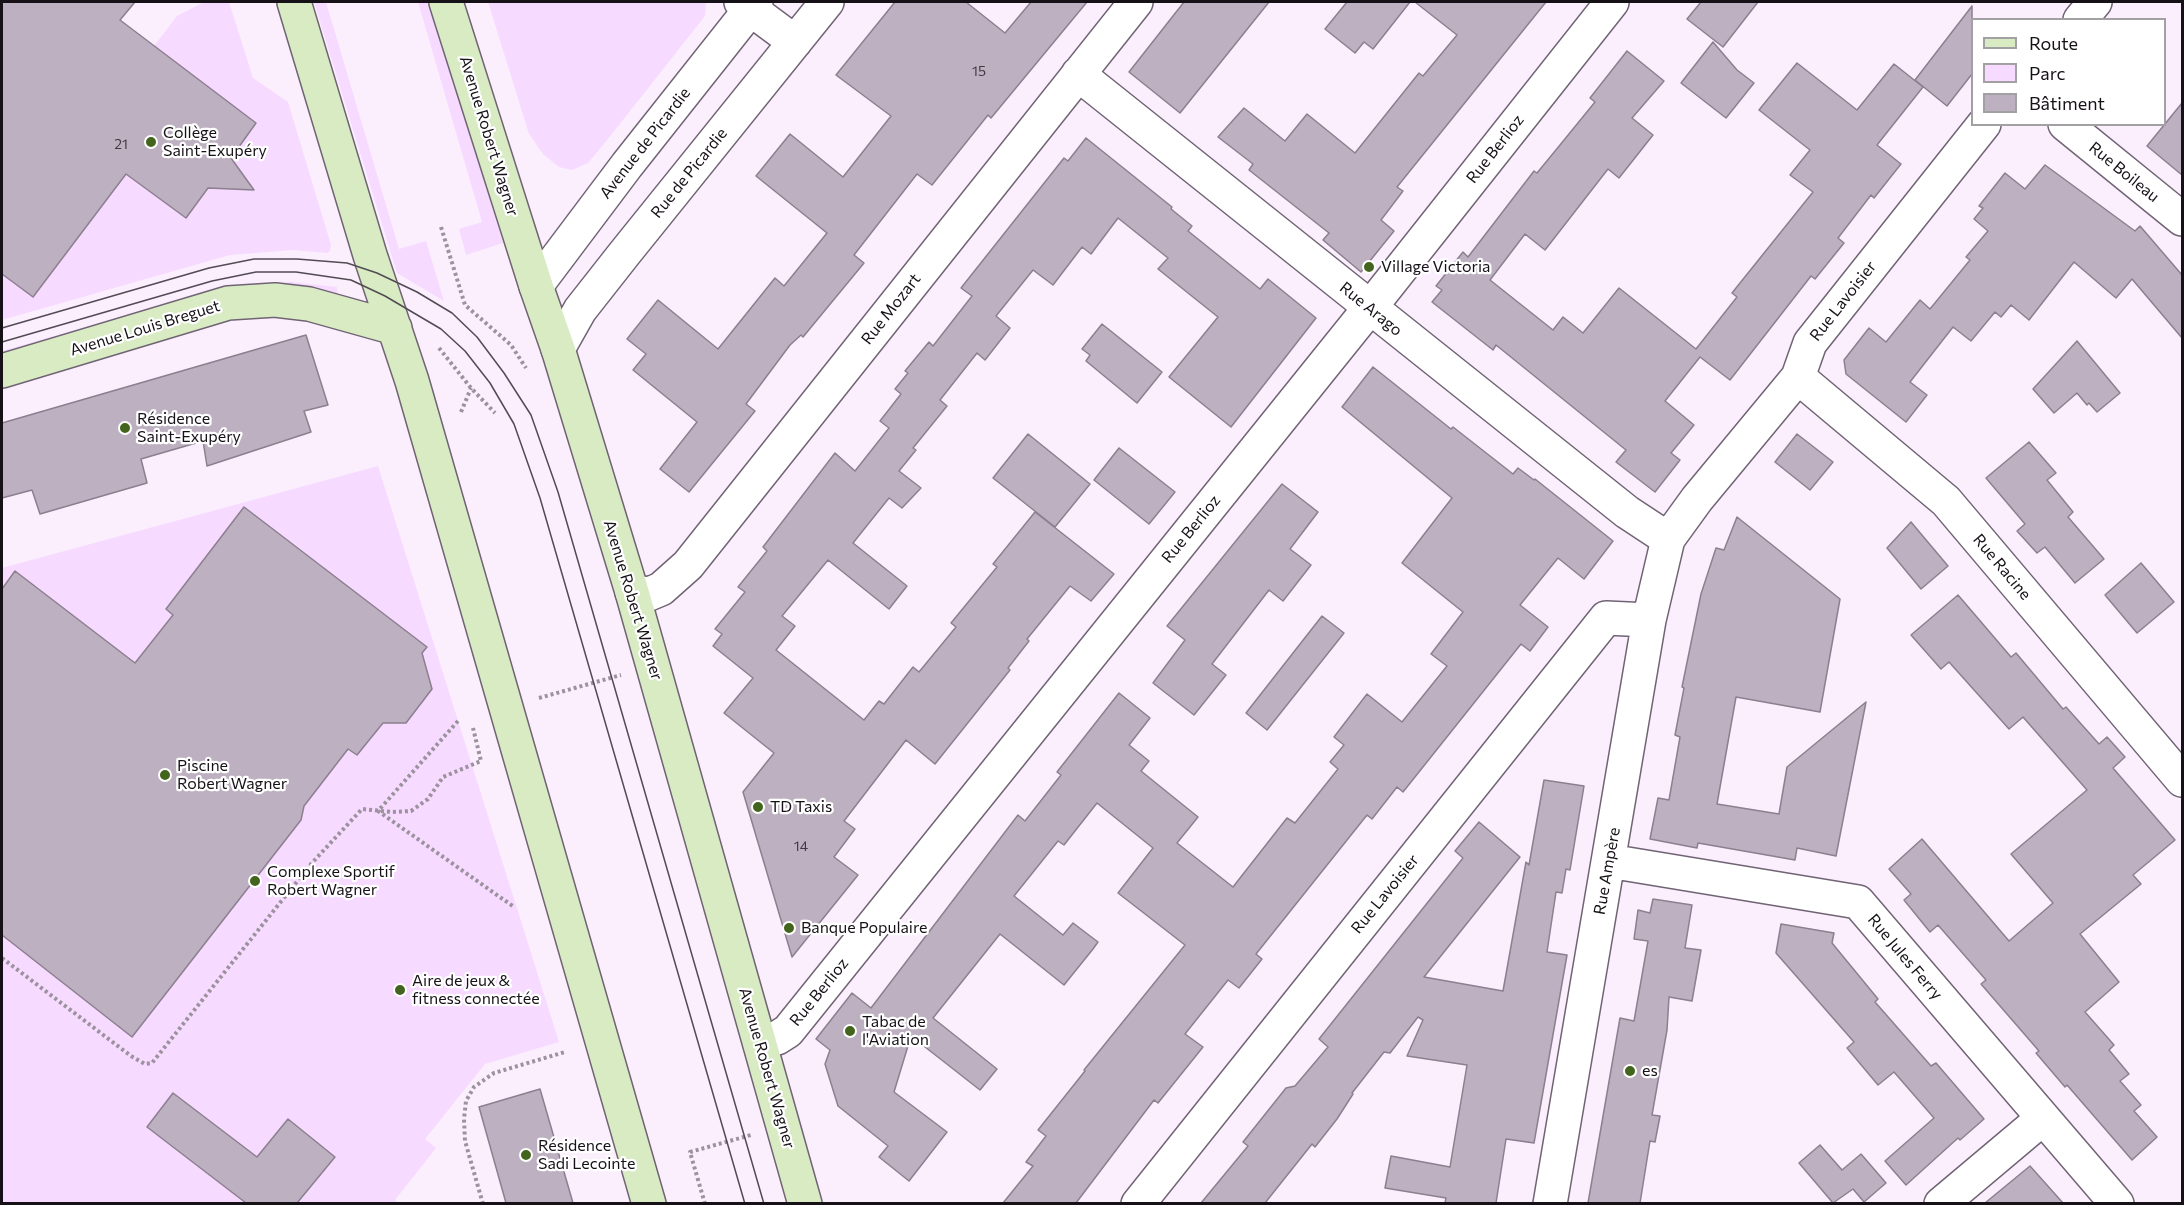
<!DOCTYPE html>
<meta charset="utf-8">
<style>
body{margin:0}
#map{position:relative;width:2184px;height:1205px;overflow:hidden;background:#fbeffe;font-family:Commissioner,sans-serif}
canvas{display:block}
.frame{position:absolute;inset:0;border:3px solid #161117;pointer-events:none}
.legend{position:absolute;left:1971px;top:18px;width:195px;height:108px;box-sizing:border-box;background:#fff;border:2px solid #a2a0a2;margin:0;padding:8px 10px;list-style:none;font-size:18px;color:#161117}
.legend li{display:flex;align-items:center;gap:12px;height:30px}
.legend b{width:30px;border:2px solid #a2a0a2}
</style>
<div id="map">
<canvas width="2184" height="1205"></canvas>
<div class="frame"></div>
<ul class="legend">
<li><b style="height:8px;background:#d8ebc3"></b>Route</li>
<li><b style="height:16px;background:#f7daff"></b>Parc</li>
<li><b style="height:16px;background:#bdb0c1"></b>Bâtiment</li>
</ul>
</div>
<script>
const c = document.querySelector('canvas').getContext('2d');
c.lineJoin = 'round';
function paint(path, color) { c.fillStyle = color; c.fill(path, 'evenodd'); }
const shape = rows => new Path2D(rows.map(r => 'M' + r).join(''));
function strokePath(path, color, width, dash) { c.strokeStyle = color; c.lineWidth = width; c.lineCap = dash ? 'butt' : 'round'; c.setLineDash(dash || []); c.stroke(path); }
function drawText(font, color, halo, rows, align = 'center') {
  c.font = font + ' Commissioner,sans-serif'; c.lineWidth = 4.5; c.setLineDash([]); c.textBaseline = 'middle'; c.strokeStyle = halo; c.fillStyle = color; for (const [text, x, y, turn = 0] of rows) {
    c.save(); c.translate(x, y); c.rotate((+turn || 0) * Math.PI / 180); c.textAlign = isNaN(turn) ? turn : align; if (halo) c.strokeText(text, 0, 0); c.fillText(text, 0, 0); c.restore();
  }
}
const green = shape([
 [204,2,229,2,253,78,288,102,331,245,330,251,327,253,293,250,230,255,2,320,2,274,33,297,94,150,186,218,211,185,210,175,228,189,235,189,240,186,224,157,234,154,256,123,154,46,177,16],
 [314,2,326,2,399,249,426,241,444,301,397,273],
 [418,2,430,2,503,243,466,255,459,229,482,222],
 [488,2,706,2,705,16,604,144,588,163,572,170,559,167,543,154,529,134],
 [292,282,337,287,338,299,2,359,2,351,197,295,245,285],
 [378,466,559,1042,485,1064,425,1139,436,1148,395,1200,398,1203,2,1204,2,568]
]);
const building = shape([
 [2,2,135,2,120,20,256,123,231,158,254,190,208,188,186,218,126,174,33,297,2,274,2,2],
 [895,2,966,2,1005,33,1031,2,1087,2,991,118,988,115,932,185,917,174,854,255,864,263,803,337,801,335,790,345,746,404,755,411,689,492,660,469,697,422,633,370,646,354,627,339,658,300,718,349,775,278,784,286,827,233,756,176,790,134,843,177,891,116,836,75,895,2],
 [1184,2,1269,2,1180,113,1129,72,1184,2],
 [1347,2,1410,2,1373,49,1364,42,1355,53,1325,29,1347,2],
 [1415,2,1546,2,1397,187,1403,191,1381,220,1394,231,1361,272,1323,240,1329,233,1249,170,1253,164,1218,137,1244,108,1285,141,1307,114,1355,153,1419,73,1423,76,1457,35,1415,2],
 [1701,2,1758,2,1723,47,1687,19,1701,2],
 [1972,6,1972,74,1947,106,1915,80,1972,6],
 [1713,42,1737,70,1754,83,1726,118,1681,83,1713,42],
 [1627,51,1664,81,1632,118,1653,135,1619,178,1608,169,1545,250,1525,234,1490,280,1553,330,1563,317,1583,333,1619,288,1696,349,1737,297,1732,293,1813,192,1790,175,1810,150,1759,110,1797,63,1857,110,1894,64,1923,87,1877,145,1901,164,1874,198,1871,195,1838,238,1844,243,1815,279,1811,276,1730,380,1700,357,1665,401,1694,425,1671,453,1680,460,1655,492,1616,462,1626,450,1496,345,1493,350,1432,302,1442,290,1436,286,1463,252,1468,257,1534,171,1537,173,1560,145,1595,102,1590,98,1627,51],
 [2182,103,2182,175,2147,146,2182,103],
 [1086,138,1172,207,1171,209,1192,226,1188,231,1260,289,1268,279,1316,318,1231,427,1169,377,1218,317,1158,269,1168,258,1118,218,1091,254,1082,247,1053,285,1033,270,996,316,1010,328,985,360,977,353,940,400,947,406,913,448,916,450,899,471,921,488,902,508,889,498,853,543,907,586,889,609,828,560,782,616,795,626,776,650,864,720,879,701,884,704,913,667,919,672,956,627,951,623,997,567,993,564,1035,512,1114,574,1091,601,1070,586,1027,639,1029,641,1008,668,1010,670,935,764,906,740,844,821,855,829,834,857,858,875,792,957,743,792,774,753,724,713,753,678,713,646,722,634,715,629,745,592,738,587,767,551,763,547,835,453,855,471,889,428,880,421,901,394,895,389,908,373,905,371,929,342,933,346,972,296,961,288,1064,158,1068,161,1086,138],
 [2045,165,2135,231,2140,226,2182,275,2182,338,2132,279,2116,298,2074,262,2029,320,2011,305,2001,317,1995,312,1971,341,1953,327,1910,382,1927,395,1906,422,1846,374,1844,360,1869,328,1886,342,1920,300,1930,309,1970,260,1966,257,1988,231,1974,219,1983,208,1979,206,2005,173,2025,189,2045,165],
 [1102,324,1162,372,1137,403,1086,361,1090,355,1082,349,1102,324],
 [306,335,328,405,304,411,311,432,207,466,203,441,141,459,147,483,40,514,32,490,2,498,2,423,306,335],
 [2077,341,2120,393,2097,412,2089,403,2087,405,2077,393,2054,413,2033,389,2077,341],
 [1373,367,1451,429,1453,427,1513,474,1518,468,1534,480,1535,479,1613,541,1584,579,1558,558,1520,605,1548,627,1530,651,1521,644,1403,792,1397,787,1372,819,1367,815,1256,954,1262,959,1239,988,1228,980,1185,1034,1203,1047,1158,1103,1154,1100,1076,1203,1003,1203,1033,1166,1026,1162,1046,1136,1038,1130,1085,1071,1084,1070,1185,945,1118,893,1153,848,1097,803,1064,845,1058,841,1014,896,1063,935,1073,923,1098,942,1093,949,1064,985,1000,934,933,1018,997,1069,980,1090,911,1036,894,1092,947,1132,909,1181,879,1157,888,1146,838,1106,825,1064,830,1050,816,1039,852,993,871,1008,1018,815,1025,821,1061,775,1057,772,1119,693,1150,718,1129,745,1149,761,1141,771,1198,817,1177,843,1233,887,1287,818,1295,823,1338,769,1330,762,1344,745,1334,737,1367,694,1402,722,1447,666,1431,654,1463,612,1402,563,1452,498,1342,407,1373,367],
 [1028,434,1090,484,1055,527,993,478,1028,434],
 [1797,434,1833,462,1810,490,1775,462,1797,434],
 [2029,442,2056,473,2047,480,2073,512,2068,517,2104,559,2075,583,2045,547,2037,553,2017,531,2025,524,1986,478,2029,442],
 [1119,448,1175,492,1149,524,1094,480,1119,448],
 [1282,484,1318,512,1290,549,1311,565,1283,601,1269,590,1212,664,1226,675,1194,715,1153,683,1185,640,1167,626,1282,484],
 [244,507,427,647,422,653,432,689,406,723,383,723,357,755,348,749,304,806,301,820,132,1037,2,935,2,589,15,571,135,663,173,615,166,609,244,507],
 [1737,517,1840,599,1820,712,1736,697,1717,804,1779,814,1787,767,1866,702,1836,856,1797,848,1795,860,1698,843,1697,848,1650,839,1658,798,1669,800,1680,737,1675,735,1684,688,1682,687,1701,594,1716,548,1724,550,1737,517],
 [1911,522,1948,566,1921,589,1887,548,1911,522],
 [2141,563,2174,602,2137,633,2105,595,2141,563],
 [1958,595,2011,657,2016,653,2063,709,2066,707,2099,744,2107,737,2125,757,2113,768,2175,840,2133,875,2141,884,2080,934,2119,982,2085,1012,2114,1045,2109,1050,2129,1074,2120,1081,2141,1105,2134,1111,2157,1137,2132,1160,2067,1085,2065,1087,2036,1053,2039,1051,1981,984,1986,980,1938,925,1930,932,1904,900,1911,894,1889,869,1922,839,2009,941,2053,903,2011,854,2087,790,2023,717,2009,729,1949,662,1941,669,1911,635,1958,595],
 [1322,616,1344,633,1267,730,1246,713,1322,616],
 [1544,780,1584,786,1570,870,1566,869,1562,893,1556,892,1547,952,1567,955,1534,1143,1506,1139,1496,1203,1445,1203,1446,1198,1385,1188,1391,1156,1450,1167,1467,1065,1407,1056,1423,1020,1418,1017,1390,1053,1384,1052,1352,1093,1353,1094,1337,1119,1315,1147,1312,1144,1265,1203,1201,1203,1248,1146,1243,1142,1286,1088,1295,1086,1328,1047,1319,1039,1463,858,1455,851,1479,822,1520,857,1424,977,1503,991,1526,862,1529,865,1544,780],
 [1653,899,1692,905,1685,948,1701,950,1692,1001,1669,997,1667,1030,1652,1115,1660,1116,1655,1142,1650,1141,1640,1203,1588,1203,1620,1018,1634,1021,1648,941,1634,939,1638,910,1650,913,1653,899],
 [1781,924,1834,933,1832,943,1878,999,1875,1002,1931,1066,1936,1063,1984,1119,1960,1140,1958,1138,1906,1185,1885,1161,1934,1118,1894,1072,1878,1085,1847,1048,1854,1042,1776,953,1781,924],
 [540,1089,573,1203,506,1203,479,1107,540,1089],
 [173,1093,257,1157,288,1119,335,1157,297,1203,246,1203,147,1127,173,1093],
 [1820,1145,1842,1170,1861,1154,1886,1183,1864,1202,1853,1189,1833,1203,1799,1163,1820,1145],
 [2030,1166,2063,1203,1985,1203,2030,1166]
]);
const path = shape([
 [441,227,465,305,511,345,526,368],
 [439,348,471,388,495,413],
 [461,412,471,388],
 [539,698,621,675],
 [458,721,378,811,514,907],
 [2,958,131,1056,145,1064,152,1063,311,864,362,809,392,812,411,811,428,799,443,777,481,761,473,728],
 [483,1204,465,1141,464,1119,466,1101,474,1087,494,1073,565,1052],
 [705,1204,690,1152,751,1135]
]);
const minor = shape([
 [741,2,795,42],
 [2080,20,2095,2],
 [1078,74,1627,512,1668,539],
 [2065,124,2182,219],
 [536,286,627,165,756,2],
 [558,349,580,310,624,254,827,2],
 [1798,377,1946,501,2182,780],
 [632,592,649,594,661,589,688,565,1136,2],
 [1609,861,1858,902,2117,1204],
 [760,1043,777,1038,788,1031,1380,295,1612,2],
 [1138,1204,1606,618,1649,620],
 [1550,1204,1649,620,1668,539,1697,499,1798,377,1810,343,1984,124],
 [1941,1204,2042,1119]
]);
const secondary = shape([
 [294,2,370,255,412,381,649,1204],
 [446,2,536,286,558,349,632,592,805,1204],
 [2,371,228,303,275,300,309,304,395,328]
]);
const tram = shape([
 [2,328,209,268,254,259,297,259,347,263,377,273,417,292,452,313,477,337,504,373,531,415,558,492,764,1204],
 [2,342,212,281,256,272,296,272,351,280,385,296,441,329,465,351,490,383,514,424,540,498,745,1204]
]);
const markers = [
 [151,142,6,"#42641c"],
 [1369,267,6,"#42641c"],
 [125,428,6,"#42641c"],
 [165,775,6,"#42641c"],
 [758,807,6,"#42641c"],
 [255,881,6,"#42641c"],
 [789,928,6,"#42641c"],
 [400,990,6,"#42641c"],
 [850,1031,6,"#42641c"],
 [1630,1071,6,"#42641c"],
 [526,1155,6,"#42641c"]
];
const numberNames = [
 ["15",979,71],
 ["21",121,144],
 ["14",801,846]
];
const poiNames = [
 ["Collège",163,133],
 ["Saint-Exupéry",163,151],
 ["Village Victoria",1381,267],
 ["Résidence",137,419],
 ["Saint-Exupéry",137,437],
 ["Piscine",177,766],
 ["Robert Wagner",177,784],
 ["TD Taxis",770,807],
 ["Complexe Sportif",267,872],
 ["Robert Wagner",267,890],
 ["Banque Populaire",801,928],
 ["Aire de jeux &",412,981],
 ["fitness connectée",412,999],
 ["Tabac de",862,1022],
 ["l'Aviation",862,1040],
 ["es",1642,1071],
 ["Résidence",538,1146],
 ["Sadi Lecointe",538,1164]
];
const streetNames = [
 ["Avenue Robert Wagner",489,136,73],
 ["Avenue de Picardie",645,143,-52],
 ["Rue Berlioz",1495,149,-52],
 ["Rue Boileau",2124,172,39],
 ["Rue de Picardie",689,173,-51],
 ["Rue Lavoisier",1843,301,-52],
 ["Rue Mozart",891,309,-52],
 ["Rue Arago",1371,309,39],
 ["Avenue Louis Breguet",145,328,-17],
 ["Rue Berlioz",1191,529,-51],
 ["Rue Racine",2002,567,50],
 ["Avenue Robert Wagner",633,600,73],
 ["Rue Ampère",1607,871,-80],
 ["Rue Lavoisier",1385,894,-51],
 ["Rue Jules Ferry",1905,957,50],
 ["Rue Berlioz",819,992,-51],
 ["Avenue Robert Wagner",767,1068,74]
];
paint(green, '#f7daff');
paint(building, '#bdb0c1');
strokePath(building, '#8c7f8f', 1.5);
strokePath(minor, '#706474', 36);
strokePath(secondary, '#706474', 36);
strokePath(path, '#9b929d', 4, [3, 3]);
strokePath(minor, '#fff', 33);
strokePath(secondary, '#d8ebc3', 33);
strokePath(tram, '#524b53', 1.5);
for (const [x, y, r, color] of markers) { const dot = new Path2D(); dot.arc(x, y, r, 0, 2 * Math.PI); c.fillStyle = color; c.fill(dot); strokePath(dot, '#fff', 2); }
drawText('14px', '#403942', null, numberNames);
drawText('16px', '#161117', '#fff', poiNames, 'left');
drawText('16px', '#161117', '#fff', streetNames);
</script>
